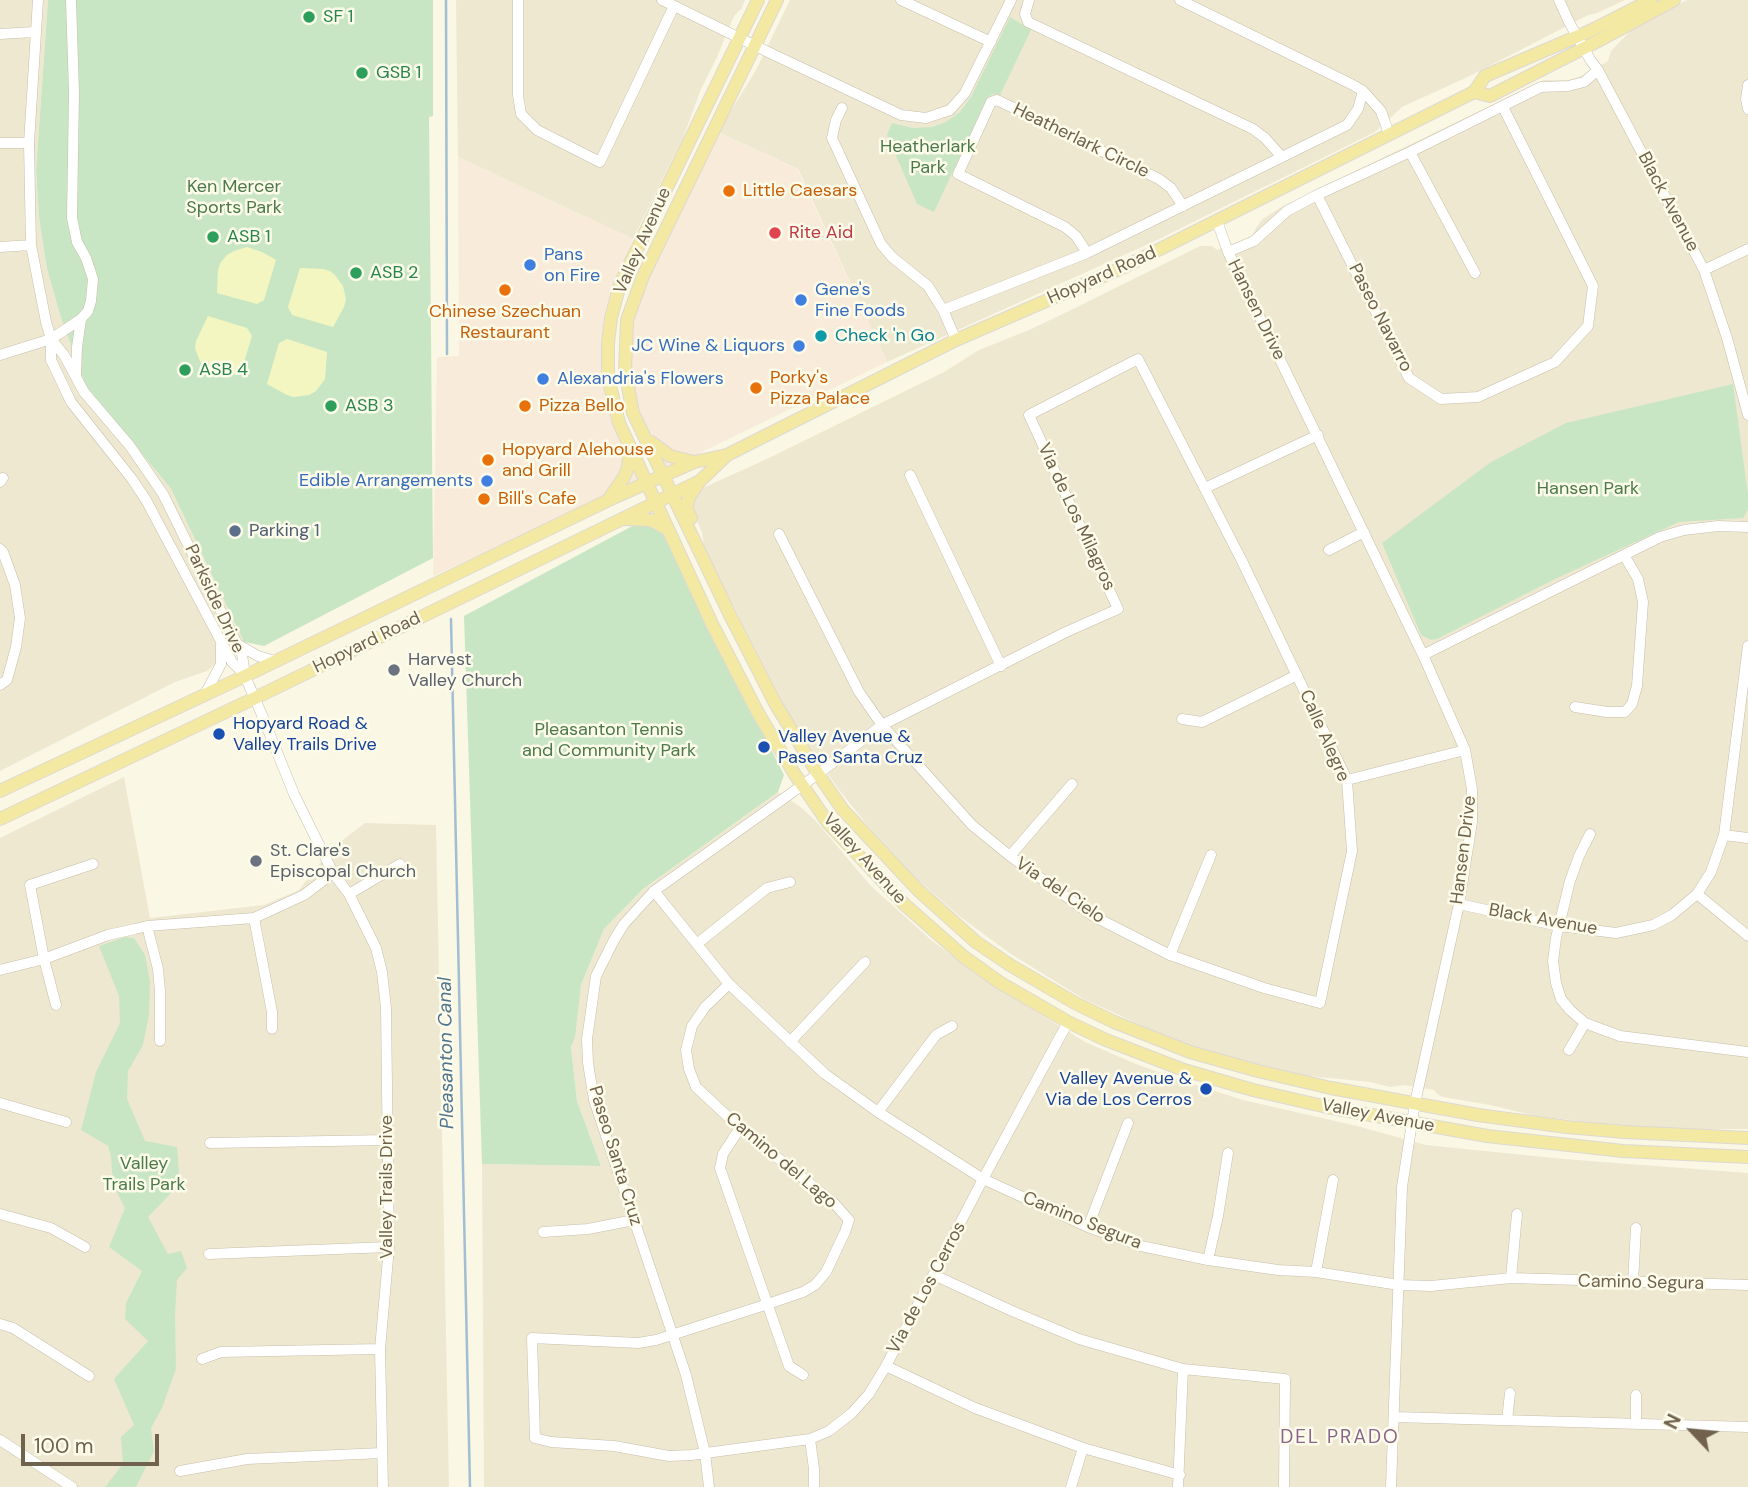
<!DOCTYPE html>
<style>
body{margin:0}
#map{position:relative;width:1748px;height:1487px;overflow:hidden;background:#faf7e4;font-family:"DM Sans",sans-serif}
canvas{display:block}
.north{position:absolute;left:1657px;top:1396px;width:70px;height:70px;-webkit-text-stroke:5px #fdfbea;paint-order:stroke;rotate:296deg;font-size:19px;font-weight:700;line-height:28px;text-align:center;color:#70624c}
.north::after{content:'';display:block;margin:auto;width:24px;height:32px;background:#70624c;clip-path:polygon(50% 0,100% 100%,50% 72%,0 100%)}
.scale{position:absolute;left:21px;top:1434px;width:138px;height:32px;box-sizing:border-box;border:4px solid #70624c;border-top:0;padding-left:9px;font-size:21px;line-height:24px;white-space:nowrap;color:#70624c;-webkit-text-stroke:5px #fdfbea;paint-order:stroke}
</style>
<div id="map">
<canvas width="1748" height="1487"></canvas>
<div class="north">N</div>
<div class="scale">100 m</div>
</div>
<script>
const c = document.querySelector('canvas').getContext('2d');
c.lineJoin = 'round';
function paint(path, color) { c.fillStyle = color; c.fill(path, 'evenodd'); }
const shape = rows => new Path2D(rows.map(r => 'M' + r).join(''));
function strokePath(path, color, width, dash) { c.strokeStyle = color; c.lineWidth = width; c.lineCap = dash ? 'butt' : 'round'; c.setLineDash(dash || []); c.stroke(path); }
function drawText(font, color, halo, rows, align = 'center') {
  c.font = font + ' "DM Sans",sans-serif'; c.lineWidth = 5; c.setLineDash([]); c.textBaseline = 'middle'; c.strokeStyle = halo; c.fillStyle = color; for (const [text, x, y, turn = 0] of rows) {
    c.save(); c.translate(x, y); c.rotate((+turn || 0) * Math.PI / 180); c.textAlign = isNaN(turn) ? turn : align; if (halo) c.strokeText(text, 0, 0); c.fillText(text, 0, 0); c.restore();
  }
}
const residential = shape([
 [0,0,48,0,36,170,39,218,47,269,61,318,86,386,171,489,244,642,207,671,175,682,0,771],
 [456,0,745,0,741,9,734,16,717,57,701,89,683,138,633,239,458,157],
 [790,0,1625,0,1597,13,1588,15,1474,74,1402,107,1375,132,1155,241,887,362,798,169,718,132,756,70],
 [1687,0,1748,0,1748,1129,1684,1129,1635,1127,1535,1116,1490,1105,1443,1097,1437,1094,1434,1090,1404,1085,1390,1087,1370,1082,1308,1076,1256,1064,1192,1046,1160,1034,1084,999,1011,954,959,916,916,878,868,826,840,791,804,741,791,719,730,599,705,554,702,532,695,517,692,508,694,496,705,487,771,457,944,372,979,350,1029,330,1069,311,1200,246,1212,246,1217,250,1246,239,1252,235,1260,222,1264,218,1283,206,1529,87,1544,80,1569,80,1584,75,1608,61,1611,51,1636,25],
 [124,777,150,918,264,905,299,890,331,849,365,823,436,825,449,1487,0,1487,0,838],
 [778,792,798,805,816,821,870,885,931,940,976,974,1085,1042,1136,1064,1183,1081,1243,1100,1357,1126,1426,1145,1564,1159,1748,1173,1748,1487,484,1487,482,1164,601,1166,577,1101,571,1047,581,985,604,929,643,889]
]);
const commercial = shape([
 [718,132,797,169,887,362,665,470,639,412,630,362,633,317,650,267],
 [458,157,633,239,605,310,601,344,602,379,615,430,642,482,433,576,437,357,459,356]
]);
const green = shape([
 [48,0,433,0,433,116,429,117,433,558,264,646,244,642,171,489,86,386,61,318,47,269,39,218,36,170],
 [1010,17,1031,30,1000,95,993,94,987,98,934,212,917,204,887,135,892,123,913,128,932,127,946,122,960,112,971,97],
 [1733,384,1748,495,1748,510,1743,518,1679,522,1555,579,1437,639,1431,640,1421,635,1382,543,1491,462,1566,423],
 [653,515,784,775,778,792,643,889,604,929,581,985,575,1037,571,1047,577,1101,601,1166,482,1164,464,616],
 [125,937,134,938,145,955,150,981,149,1015,143,1045,128,1071,127,1099,145,1141,177,1147,179,1172,172,1192,148,1217,168,1254,181,1251,187,1268,177,1280,175,1316,176,1369,162,1408,151,1428,154,1451,136,1487,105,1487,123,1464,121,1437,134,1425,114,1379,148,1341,125,1319,126,1303,142,1271,109,1247,125,1208,113,1185,111,1156,108,1146,81,1130,96,1072,120,1023,119,996,99,946]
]);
const sand = shape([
 [247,247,262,252,276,260,264,300,257,304,217,293,218,270,221,262,227,255,234,251],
 [300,268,323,269,330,271,335,275,343,286,346,299,344,307,333,327,292,315,288,307],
 [208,316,247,328,252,336,240,375,215,373,204,366,200,361,195,348,196,341],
 [287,339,327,352,325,379,316,391,309,395,294,397,287,395,267,384,279,343]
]);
const stream = shape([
 [446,0,447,354],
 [451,619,470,1487]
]);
const minor = shape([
 [38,0,29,143,31,245,46,322,51,339,51,360,71,402,132,479,146,500,232,662,245,675],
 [518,0,518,95,521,114,537,130,600,162,674,6],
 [662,0,766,51,901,115,926,118,950,110,965,93,1011,0],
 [901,0,991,42],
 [1029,0,1025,14,1028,22,1253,129,1265,138,1281,156],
 [1180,0,1353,85,1363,91,1381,111,1389,134],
 [1559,0,1569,22,1591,61,1598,70,1704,270,1727,338,1748,415],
 [0,34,35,32],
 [1748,85,1746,99,1748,109],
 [842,108,836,120,832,138,881,244,892,257,928,286,943,310,956,340],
 [0,143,29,143],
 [1410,152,1475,273],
 [1317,195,1409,378,1441,399,1478,397,1555,362,1588,326,1593,286,1503,107],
 [1217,221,1228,252,1423,655,1465,750,1472,789,1472,822,1459,904,1415,1103,1402,1187,1391,1487],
 [0,247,31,245],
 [1228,252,1254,241,1287,211,1317,195,1410,152,1541,87,1568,86,1584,82,1598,70],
 [1087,253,1076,236,1065,227,958,174,991,102,997,100,1159,179,1171,188,1183,206],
 [1704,270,1748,249],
 [943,310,1087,253,1347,125,1358,109,1363,91],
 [51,339,64,355,84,392,130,446,163,494,242,654,245,676,262,715,294,794,333,873,349,894,376,948,382,972,386,1008,389,1247,380,1349,383,1487],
 [0,355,51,339,81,319,88,311,91,301,93,279,86,258,77,242,72,218,74,92,71,0],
 [76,375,77,347,81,319],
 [910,475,1001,666],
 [0,482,3,478],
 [1205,488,1318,435],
 [0,549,3,552,15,585,20,618,16,647,7,680,0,685],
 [1329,550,1364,532],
 [237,644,258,656,275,661],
 [1423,655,1660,537,1684,530,1718,526,1748,527],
 [205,694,221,664,221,645],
 [1575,707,1607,712,1625,712,1632,704,1637,686,1643,602,1638,579,1624,555],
 [1182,719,1202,722,1297,675],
 [1347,780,1465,750],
 [1590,834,1579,856,1570,881,1556,938,1553,961,1556,983,1561,999,1570,1010,1585,1023,1620,1036,1748,1052],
 [1724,835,1748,838],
 [1010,856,1072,784],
 [654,891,729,984,825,1074,878,1112,983,1179,1088,1227,1141,1246,1208,1260,1278,1270,1316,1272,1399,1285,1431,1286,1511,1278,1748,1285],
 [349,894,400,864],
 [1697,894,1748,936],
 [1459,904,1559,926,1616,933,1653,925,1672,915,1697,894,1711,872,1724,835,1748,646],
 [254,918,272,1012,272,1029],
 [147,926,158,969,160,991,160,1041],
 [698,943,767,888,790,882],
 [1170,955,1211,855],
 [0,970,44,959,108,935,135,929,147,926,254,918,304,895,333,873],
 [729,984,705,1007,692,1026,686,1050,689,1069,696,1087,740,1128,833,1202,849,1220,845,1232,826,1272,815,1285,803,1292,768,1304,656,1340,638,1343,532,1338,535,1438,551,1442,614,1446,669,1456,691,1455,810,1439,829,1431,852,1413,869,1394,886,1366,983,1179,1068,1022],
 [56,1005,44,959,30,885,93,864],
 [790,1042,865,962],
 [1569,1050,1585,1023],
 [0,1103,66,1122],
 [878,1112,936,1035,952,1026],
 [740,1128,723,1154,720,1168,789,1366,803,1375],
 [210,1143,388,1140],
 [0,1214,51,1228,85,1247],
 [1088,1227,1128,1123],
 [543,1232,588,1229,634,1220],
 [209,1254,389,1247],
 [1208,1260,1218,1216,1228,1153],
 [1316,1272,1333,1180],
 [934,1275,1012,1311,1079,1339,1183,1369,1285,1379,1284,1487],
 [1511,1278,1517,1214],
 [1633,1282,1636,1228],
 [0,1324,13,1328,89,1376],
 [202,1359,221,1352,380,1349],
 [886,1366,975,1408,1083,1448,1180,1475],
 [1394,1417,1748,1427],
 [1507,1420,1510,1393],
 [1636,1423,1636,1395],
 [810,1439,814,1469,814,1487],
 [0,1440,72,1487],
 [180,1471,247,1459,382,1453],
 [709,1487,705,1453,686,1375,594,1100,588,1063,587,1039,596,976,614,940,624,924,654,891,818,774,882,725,1066,632,1118,609,1029,415,1138,359,1242,561,1347,780,1352,851,1320,1003,1264,988,1170,955,1093,916,1010,856,972,825,882,725,859,692,779,534],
 [1071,1487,1083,1448],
 [1178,1487,1183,1369]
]);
const major = shape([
 [758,0,620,284,611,318,608,343,608,377,619,423,712,624,758,713,794,773,828,823,904,904,964,957,999,982,1068,1022,1106,1040,1184,1070,1253,1090,1327,1107,1487,1136,1623,1151,1748,1157],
 [777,0,643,276,627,320,625,371,633,413,730,615,775,703,818,774,843,810,918,890,976,942,1010,965,1075,1003,1114,1022,1190,1052,1258,1071,1331,1088,1478,1115,1567,1127,1625,1132,1748,1138],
 [1474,92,1490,96,1596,42,1674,0],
 [651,442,670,456,694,462],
 [609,499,624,477,628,468,630,446],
 [691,518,687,510,687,504,689,497,700,481],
 [624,519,651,520,667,529],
 [0,791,245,676,615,497,694,462,727,455,956,340,1126,266,1474,92,1485,76,1590,31,1651,0],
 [0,819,255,698,700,481,727,455]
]);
const markers = [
 [309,17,7,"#2e9e5b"],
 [362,73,7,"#2e9e5b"],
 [729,191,7,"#e8710a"],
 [775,233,7,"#e0444e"],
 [213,237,7,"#2e9e5b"],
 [530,265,7,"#3f7fe0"],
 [356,273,7,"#2e9e5b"],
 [505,290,7,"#e8710a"],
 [801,300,7,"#3f7fe0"],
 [821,336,7,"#0f9aa8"],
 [799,346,7,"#3f7fe0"],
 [185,370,7,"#2e9e5b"],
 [543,379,7,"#3f7fe0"],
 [756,388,7,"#e8710a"],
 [331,406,7,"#2e9e5b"],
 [525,406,7,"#e8710a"],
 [488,460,7,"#e8710a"],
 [487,481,7,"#3f7fe0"],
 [484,499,7,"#e8710a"],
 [235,531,7,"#5c6f8a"],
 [394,670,7,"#6b7280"],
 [219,734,7,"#1a4fb4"],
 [764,747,7,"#1a4fb4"],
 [256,861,7,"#6b7280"],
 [1206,1089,7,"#1a4fb4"]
];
const leisureNames = [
 ["SF 1",323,17],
 ["GSB 1",376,73],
 ["ASB 1",227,237],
 ["ASB 2",370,273],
 ["ASB 4",199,370],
 ["ASB 3",345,406]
];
const streetNames = [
 ["Heatherlark Circle",1081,141,26],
 ["Black Avenue",1668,202,62],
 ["Valley Avenue",643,241,-66],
 ["Hopyard Road",1102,276,-24],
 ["Hansen Drive",1256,310,64],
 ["Paseo Navarro",1380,318,63],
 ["Via de Los Milagros",1076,517,65],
 ["Parkside Drive",214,599,65],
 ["Hopyard Road",367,643,-26],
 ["Calle Alegre",1324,736,66],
 ["Hansen Drive",1464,850,-83],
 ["Valley Avenue",864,859,48],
 ["Via del Cielo",1060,891,34],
 ["Black Avenue",1543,920,10],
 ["Valley Avenue",1378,1116,11],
 ["Paseo Santa Cruz",615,1156,73],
 ["Camino del Lago",781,1161,40],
 ["Valley Trails Drive",387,1187,-90],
 ["Camino Segura",1082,1221,22],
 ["Camino Segura",1641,1283,1],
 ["Via de Los Cerros",927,1288,-62]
];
const parkNames = [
 ["Heatherlark",928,147],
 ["Park",928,168],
 ["Ken Mercer",234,187],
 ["Sports Park",234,208],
 ["Hansen Park",1588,489],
 ["Pleasanton Tennis",609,730],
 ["and Community Park",609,751],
 ["Valley",144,1164],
 ["Trails Park",144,1185]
];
const foodNames = [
 ["Little Caesars",743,191],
 ["Chinese Szechuan",505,312,"center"],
 ["Restaurant",505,333,"center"],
 ["Porky's",770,378],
 ["Pizza Palace",770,399],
 ["Pizza Bello",539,406],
 ["Hopyard Alehouse",502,450],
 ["and Grill",502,471],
 ["Bill's Cafe",498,499]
];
const healthNames = [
 ["Rite Aid",789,233]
];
const shopNames = [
 ["Pans",544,255],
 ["on Fire",544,276],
 ["Gene's",815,290],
 ["Fine Foods",815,311],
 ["JC Wine & Liquors",785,346,"right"],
 ["Alexandria's Flowers",557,379],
 ["Edible Arrangements",473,481,"right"]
];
const cultureNames = [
 ["Check 'n Go",835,336]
];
const serviceNames = [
 ["Parking 1",249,531]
];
const worshipNames = [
 ["Harvest",408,660],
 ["Valley Church",408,681],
 ["St. Clare's",270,851],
 ["Episcopal Church",270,872]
];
const transitNames = [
 ["Hopyard Road &",233,724],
 ["Valley Trails Drive",233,745],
 ["Valley Avenue &",778,737],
 ["Paseo Santa Cruz",778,758],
 ["Valley Avenue &",1192,1079,"right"],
 ["Via de Los Cerros",1192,1100,"right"]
];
const waterNames = [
 ["Pleasanton Canal",447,1053,-91]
];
const neighbourhoodNames = [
 ["DEL PRADO",1340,1438]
];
paint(residential, '#eee8d1');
paint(commercial, '#f9ebd9');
paint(green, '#c9e6c4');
paint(sand, '#f4f6c2');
strokePath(stream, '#a2bed2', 2.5);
strokePath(minor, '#c7beaa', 11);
strokePath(major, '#ddd9d4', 14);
strokePath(minor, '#fff', 10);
strokePath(major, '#f3e9a3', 12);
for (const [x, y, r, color] of markers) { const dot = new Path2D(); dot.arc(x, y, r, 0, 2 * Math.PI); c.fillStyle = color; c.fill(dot); strokePath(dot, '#fdfbea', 2.5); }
drawText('18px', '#27864d', '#fdfbea', leisureNames, 'left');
drawText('18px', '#70624c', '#fdfbea', streetNames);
drawText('18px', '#4b7a49', '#fdfbea', parkNames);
drawText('18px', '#c56008', '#fdfbea', foodNames, 'left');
drawText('18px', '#be3a42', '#fdfbea', healthNames, 'left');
drawText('18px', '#366cbe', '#fdfbea', shopNames, 'left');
drawText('18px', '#0d838f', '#fdfbea', cultureNames, 'left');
drawText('18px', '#4e5e75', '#fdfbea', serviceNames, 'left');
drawText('18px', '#5b616d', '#fdfbea', worshipNames, 'left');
drawText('18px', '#164399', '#fdfbea', transitNames, 'left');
drawText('italic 19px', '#4f748e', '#fdfbea', waterNames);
c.letterSpacing = '2px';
drawText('19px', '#89658c', '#fdfbea', neighbourhoodNames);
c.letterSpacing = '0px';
</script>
